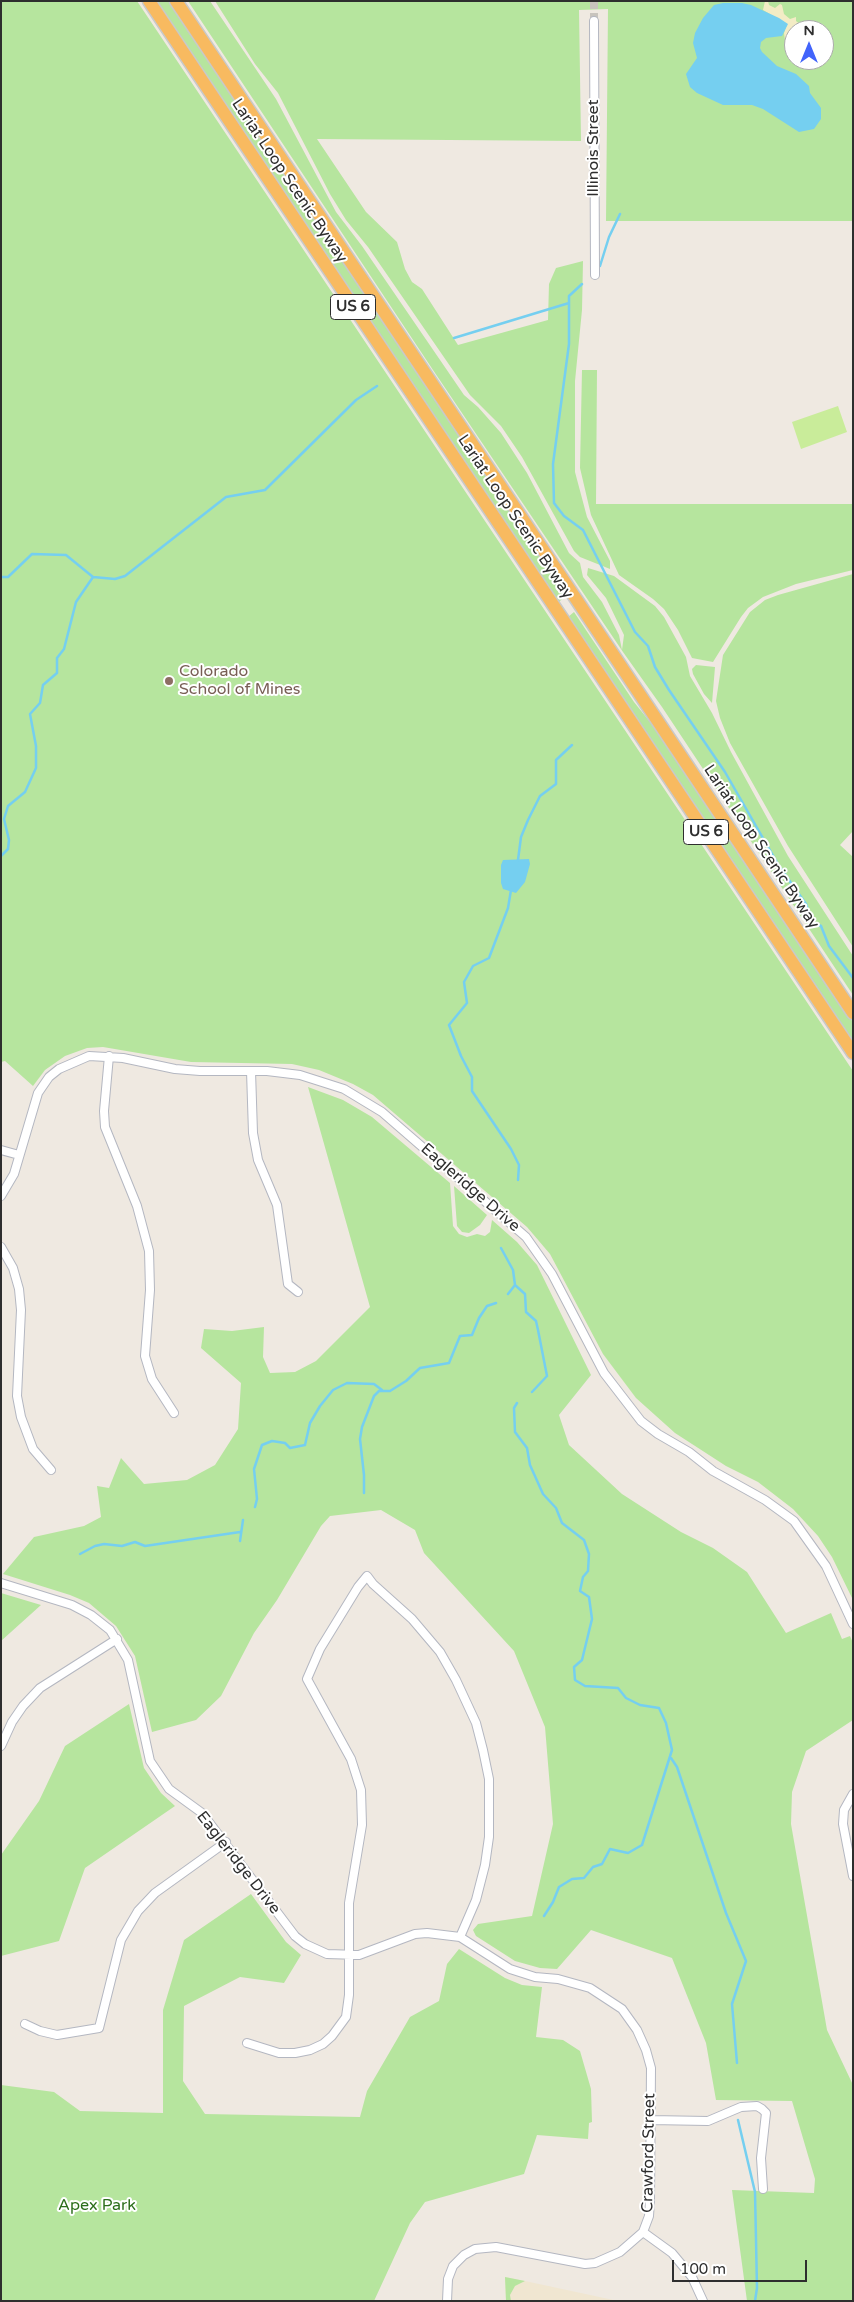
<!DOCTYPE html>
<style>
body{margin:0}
#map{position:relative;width:854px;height:2302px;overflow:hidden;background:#efe9e1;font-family:"Varela Round",sans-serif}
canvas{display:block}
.frame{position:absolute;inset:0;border:2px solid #2e2e2e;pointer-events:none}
.north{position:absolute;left:784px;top:20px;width:50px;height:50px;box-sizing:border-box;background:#fff;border:1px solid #ababab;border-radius:50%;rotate:0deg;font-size:14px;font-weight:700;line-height:20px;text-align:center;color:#2e2e2e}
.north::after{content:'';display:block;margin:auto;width:18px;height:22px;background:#4264fb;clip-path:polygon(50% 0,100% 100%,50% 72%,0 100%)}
.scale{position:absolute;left:672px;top:2260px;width:135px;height:22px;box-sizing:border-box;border:2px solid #2e2e2e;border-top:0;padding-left:6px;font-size:15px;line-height:18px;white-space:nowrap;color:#2e2e2e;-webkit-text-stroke:4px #fff;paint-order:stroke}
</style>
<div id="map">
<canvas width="854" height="2302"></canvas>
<div class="frame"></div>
<div class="north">N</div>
<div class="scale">100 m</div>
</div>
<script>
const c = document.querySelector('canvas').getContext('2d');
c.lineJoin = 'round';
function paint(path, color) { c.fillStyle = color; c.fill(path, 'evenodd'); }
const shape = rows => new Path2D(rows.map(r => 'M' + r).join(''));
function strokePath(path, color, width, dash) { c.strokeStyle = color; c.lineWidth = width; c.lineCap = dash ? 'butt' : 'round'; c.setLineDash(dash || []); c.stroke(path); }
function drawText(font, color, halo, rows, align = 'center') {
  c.font = font + ' "Varela Round",sans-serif'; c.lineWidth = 4; c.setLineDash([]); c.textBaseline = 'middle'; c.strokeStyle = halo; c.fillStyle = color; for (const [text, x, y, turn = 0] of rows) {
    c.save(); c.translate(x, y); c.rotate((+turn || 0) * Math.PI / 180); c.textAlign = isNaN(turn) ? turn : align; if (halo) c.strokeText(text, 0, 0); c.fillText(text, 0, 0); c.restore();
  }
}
const education = shape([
 [505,2277,525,2281,618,2301,506,2301]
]);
const green = shape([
 [1,1,137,1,853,1071,853,1600,832,1557,818,1536,793,1509,758,1482,726,1466,675,1433,636,1398,603,1354,550,1254,527,1227,373,1095,353,1084,319,1070,292,1064,191,1062,103,1047,87,1048,65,1056,45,1070,33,1086,5,1061,1,1062],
 [155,1,170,1,566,595,558,603],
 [188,1,210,1,276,99,336,212,362,246,464,395,478,407,501,433,527,473,569,553,580,563,583,577,602,602,619,635,622,650,624,635,606,598,587,575,588,568,614,576,655,606,664,617,686,657,690,676,712,713,731,752,788,856,853,956,853,995,662,707,623,652,433,370],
 [215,1,853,1,853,221,606,221,608,9,579,10,581,141,317,139,366,212,397,242,405,269,412,282,422,289,458,345,548,320,549,284,556,268,583,261,582,310,575,381,575,472,587,517,610,561,610,569,580,557,574,551,522,457,501,426,470,395,368,247,346,220,330,194,278,93,255,64],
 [794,30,824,30,824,60,794,60],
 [582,370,597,370,596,504,853,504,853,570,796,584,763,597,748,608,741,617,713,662,692,658,678,630,664,609,653,599,619,575,591,515,580,468],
 [853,574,853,831,840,845,853,857,853,947,788,846,730,743,720,718,716,701,723,655,750,612,765,600,778,595],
 [574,612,634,702,658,732,853,1022,853,1045,568,617],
 [696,665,715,667,712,703,704,694,693,674,692,669],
 [308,1087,343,1100,372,1117,450,1183,453,1226,459,1234,467,1237,477,1234,485,1236,490,1232,492,1220,517,1242,537,1265,591,1375,559,1415,569,1445,622,1494,681,1532,713,1548,747,1572,786,1633,831,1613,842,1639,850,1636,853,1643,853,1720,806,1751,792,1792,791,1824,827,2030,853,2085,853,2301,747,2301,732,2190,814,2193,815,2179,792,2101,716,2100,706,2043,672,1958,591,1930,557,1969,540,1968,515,1961,476,1936,473,1930,478,1924,532,1916,553,1824,545,1727,514,1651,424,1553,415,1530,381,1510,330,1516,321,1526,277,1600,254,1633,221,1696,196,1720,152,1732,135,1656,116,1626,89,1603,70,1595,3,1574,34,1537,84,1526,101,1517,97,1486,109,1488,121,1458,144,1484,187,1480,215,1465,238,1429,241,1383,201,1348,204,1329,232,1331,264,1327,263,1357,270,1373,295,1372,316,1361,370,1307],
 [454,1186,487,1215,480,1225,469,1233,462,1232,457,1226],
 [1,1593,41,1605,1,1641],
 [129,1704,144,1768,161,1793,175,1806,85,1868,59,1941,1,1956,1,1855,39,1801,65,1746],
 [251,1894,286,1942,301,1955,284,1983,240,1977,184,2006,183,2081,205,2114,360,2117,367,2091,410,2017,439,2001,447,1964,459,1949,505,1978,522,1985,542,1987,536,2037,563,2040,580,2051,591,2089,592,2122,589,2123,588,2139,537,2135,524,2174,425,2202,410,2223,374,2301,1,2301,1,2085,54,2092,80,2111,163,2113,163,2010,184,1940],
 [505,2277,525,2281,515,2286,510,2295,511,2301,506,2301]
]);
const sand = shape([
 [765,1,768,1,769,5,775,8,780,4,782,5,784,14,790,19,796,17,796,21,801,25,795,26,792,30,794,41,785,40,784,33,787,24,763,10]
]);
const pitch = shape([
 [838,406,847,432,801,449,792,422]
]);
const water = shape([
 [723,3,742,3,751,5,779,18,788,24,782,36,766,38,761,42,760,48,762,52,777,66,796,74,809,86,810,93,821,108,821,119,814,129,799,132,763,109,752,105,723,105,697,93,690,87,686,74,697,58,693,43,695,33,703,18,714,5],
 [529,859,530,864,525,882,516,893,503,889,501,883,501,865,503,860]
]);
const stream = shape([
 [600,266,609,237,620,214],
 [582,284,569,296,569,344,553,464,554,503,564,516,583,530,635,632,648,646,655,667,669,690,725,772,779,866,806,904,812,922,821,926,829,946,853,978],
 [454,338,569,303],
 [1,577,8,577,32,554,66,555,93,577],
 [1,856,8,849,9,840,4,819,8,806,25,792,36,768,36,746,30,714,40,703,43,685,57,673,57,658,64,649,76,602,93,577,115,579,125,576,226,497,265,490,356,400,377,386],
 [518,860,521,837,528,820,540,796,556,784,556,760,572,745],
 [511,890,508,908,489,958,473,966,464,982,467,1003,449,1025,461,1056,472,1077,472,1091,511,1149,519,1165,518,1180],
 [501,1248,513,1270,515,1285,525,1294,526,1312,536,1321,538,1330,547,1376,532,1392],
 [508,1294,515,1285],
 [517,1403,514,1408,515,1432,527,1448,530,1465,543,1494,556,1508,562,1523,584,1540,589,1554,588,1571,583,1577,580,1591,589,1597,592,1619,582,1660,574,1667,575,1680,585,1686,618,1688,626,1698,640,1705,659,1708,666,1723,672,1750,642,1845,628,1853,610,1849,602,1864,593,1867,584,1878,572,1879,559,1887,553,1902,544,1916],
 [364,1493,364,1475,360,1439,362,1427,374,1396,379,1391,390,1391,406,1381,420,1368,449,1363,460,1336,472,1335,479,1318,487,1306,496,1303],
 [255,1507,257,1499,254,1469,262,1445,272,1441,285,1443,290,1448,305,1445,310,1423,320,1406,333,1390,347,1383,374,1384,382,1390],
 [240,1541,243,1520],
 [80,1554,95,1546,104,1544,122,1546,135,1542,145,1546,240,1532],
 [671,1758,677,1767,726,1913,746,1961,732,2004,737,2063],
 [738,2120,755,2192,757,2288,755,2301]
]);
const minorTunnel = shape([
 [594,21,594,1]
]);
const minor = shape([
 [594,21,595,275],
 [109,1056,104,1111,105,1127,137,1206,149,1251,150,1290,145,1356,152,1379,174,1413],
 [251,1071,253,1133,258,1160,277,1205,288,1284,298,1292],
 [1,1150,19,1155],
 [1,1196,14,1174,38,1093,49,1077,59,1069,89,1056,123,1058,175,1069,200,1071,267,1071,300,1075,344,1089,382,1112,526,1237,552,1274,604,1373,641,1421,658,1434,689,1452,713,1471,765,1500,794,1521,826,1566,853,1624],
 [1,1247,13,1268,19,1289,21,1310,17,1396,21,1417,33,1449,51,1470],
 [1,1583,72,1605,91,1615,110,1630,128,1660,150,1761,169,1789,202,1813,295,1936,305,1944,327,1954,359,1955,415,1934,427,1933,460,1937,510,1969,535,1977,558,1979,590,1988,622,2009,637,2030,646,2050,651,2068,650,2200,649,2216,643,2232,620,2252,595,2263,585,2264,496,2247,475,2249,464,2255,453,2266,448,2279,447,2301],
 [1,1746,12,1722,23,1706,40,1688,117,1639],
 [853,1794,844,1810,843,1824,853,1876],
 [25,2024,40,2031,57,2035,99,2028,121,1940,138,1911,155,1893,226,1842],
 [247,2043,279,2053,295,2053,310,2050,323,2044,332,2036,346,2017,349,1995,349,1903,362,1825,361,1790,351,1759,307,1679,320,1649,358,1587,367,1576,373,1584,412,1619,440,1652,456,1680,476,1723,483,1750,489,1779,489,1837,485,1865,476,1900,460,1937],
 [650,2120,708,2121,741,2107,757,2106,762,2109,766,2113,761,2158,763,2189],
 [643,2232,672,2253,692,2277,703,2301]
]);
const trunk = shape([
 [149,1,853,1053],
 [176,1,853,1013]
]);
const markers = [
 [169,681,5,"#8d6e63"]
];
const shields = [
 [353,307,45],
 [706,832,45]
];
const shieldNames = [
 ["US 6",353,307],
 ["US 6",706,832]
];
const streetNames = [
 ["Illinois Street",594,148,-90],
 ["Lariat Loop Scenic Byway",289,181,56],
 ["Lariat Loop Scenic Byway",515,517,56],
 ["Lariat Loop Scenic Byway",761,847,56],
 ["Eagleridge Drive",470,1188,41],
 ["Eagleridge Drive",238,1863,52],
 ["Crawford Street",649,2153,-89]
];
const educationNames = [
 ["Colorado",179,672],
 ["School of Mines",179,690]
];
const parkNames = [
 ["Apex Park",97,2206]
];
paint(education, '#f0e6d1');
paint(green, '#b6e59e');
paint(sand, '#f3ecc5');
paint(pitch, '#c9ec9a');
paint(water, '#75cff0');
strokePath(stream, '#75cff0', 2.5);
strokePath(minorTunnel, '#c8c4bd', 8, [8, 4]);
strokePath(minor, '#b4b7c1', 10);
strokePath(trunk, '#c9c9c9', 15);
strokePath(minor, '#fff', 8);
strokePath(trunk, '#f8ba60', 12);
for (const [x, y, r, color] of markers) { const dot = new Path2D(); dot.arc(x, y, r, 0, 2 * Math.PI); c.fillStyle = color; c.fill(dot); strokePath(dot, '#fff', 2); }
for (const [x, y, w] of shields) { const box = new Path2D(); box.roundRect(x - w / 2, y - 12.5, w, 25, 4); c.fillStyle = '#fff'; c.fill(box); strokePath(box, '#2e2e2e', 1); }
drawText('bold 15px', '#2e2e2e', null, shieldNames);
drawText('16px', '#2e2e2e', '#fff', streetNames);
drawText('16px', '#785e54', '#fff', educationNames, 'left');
drawText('16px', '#2c6e1b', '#fff', parkNames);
</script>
